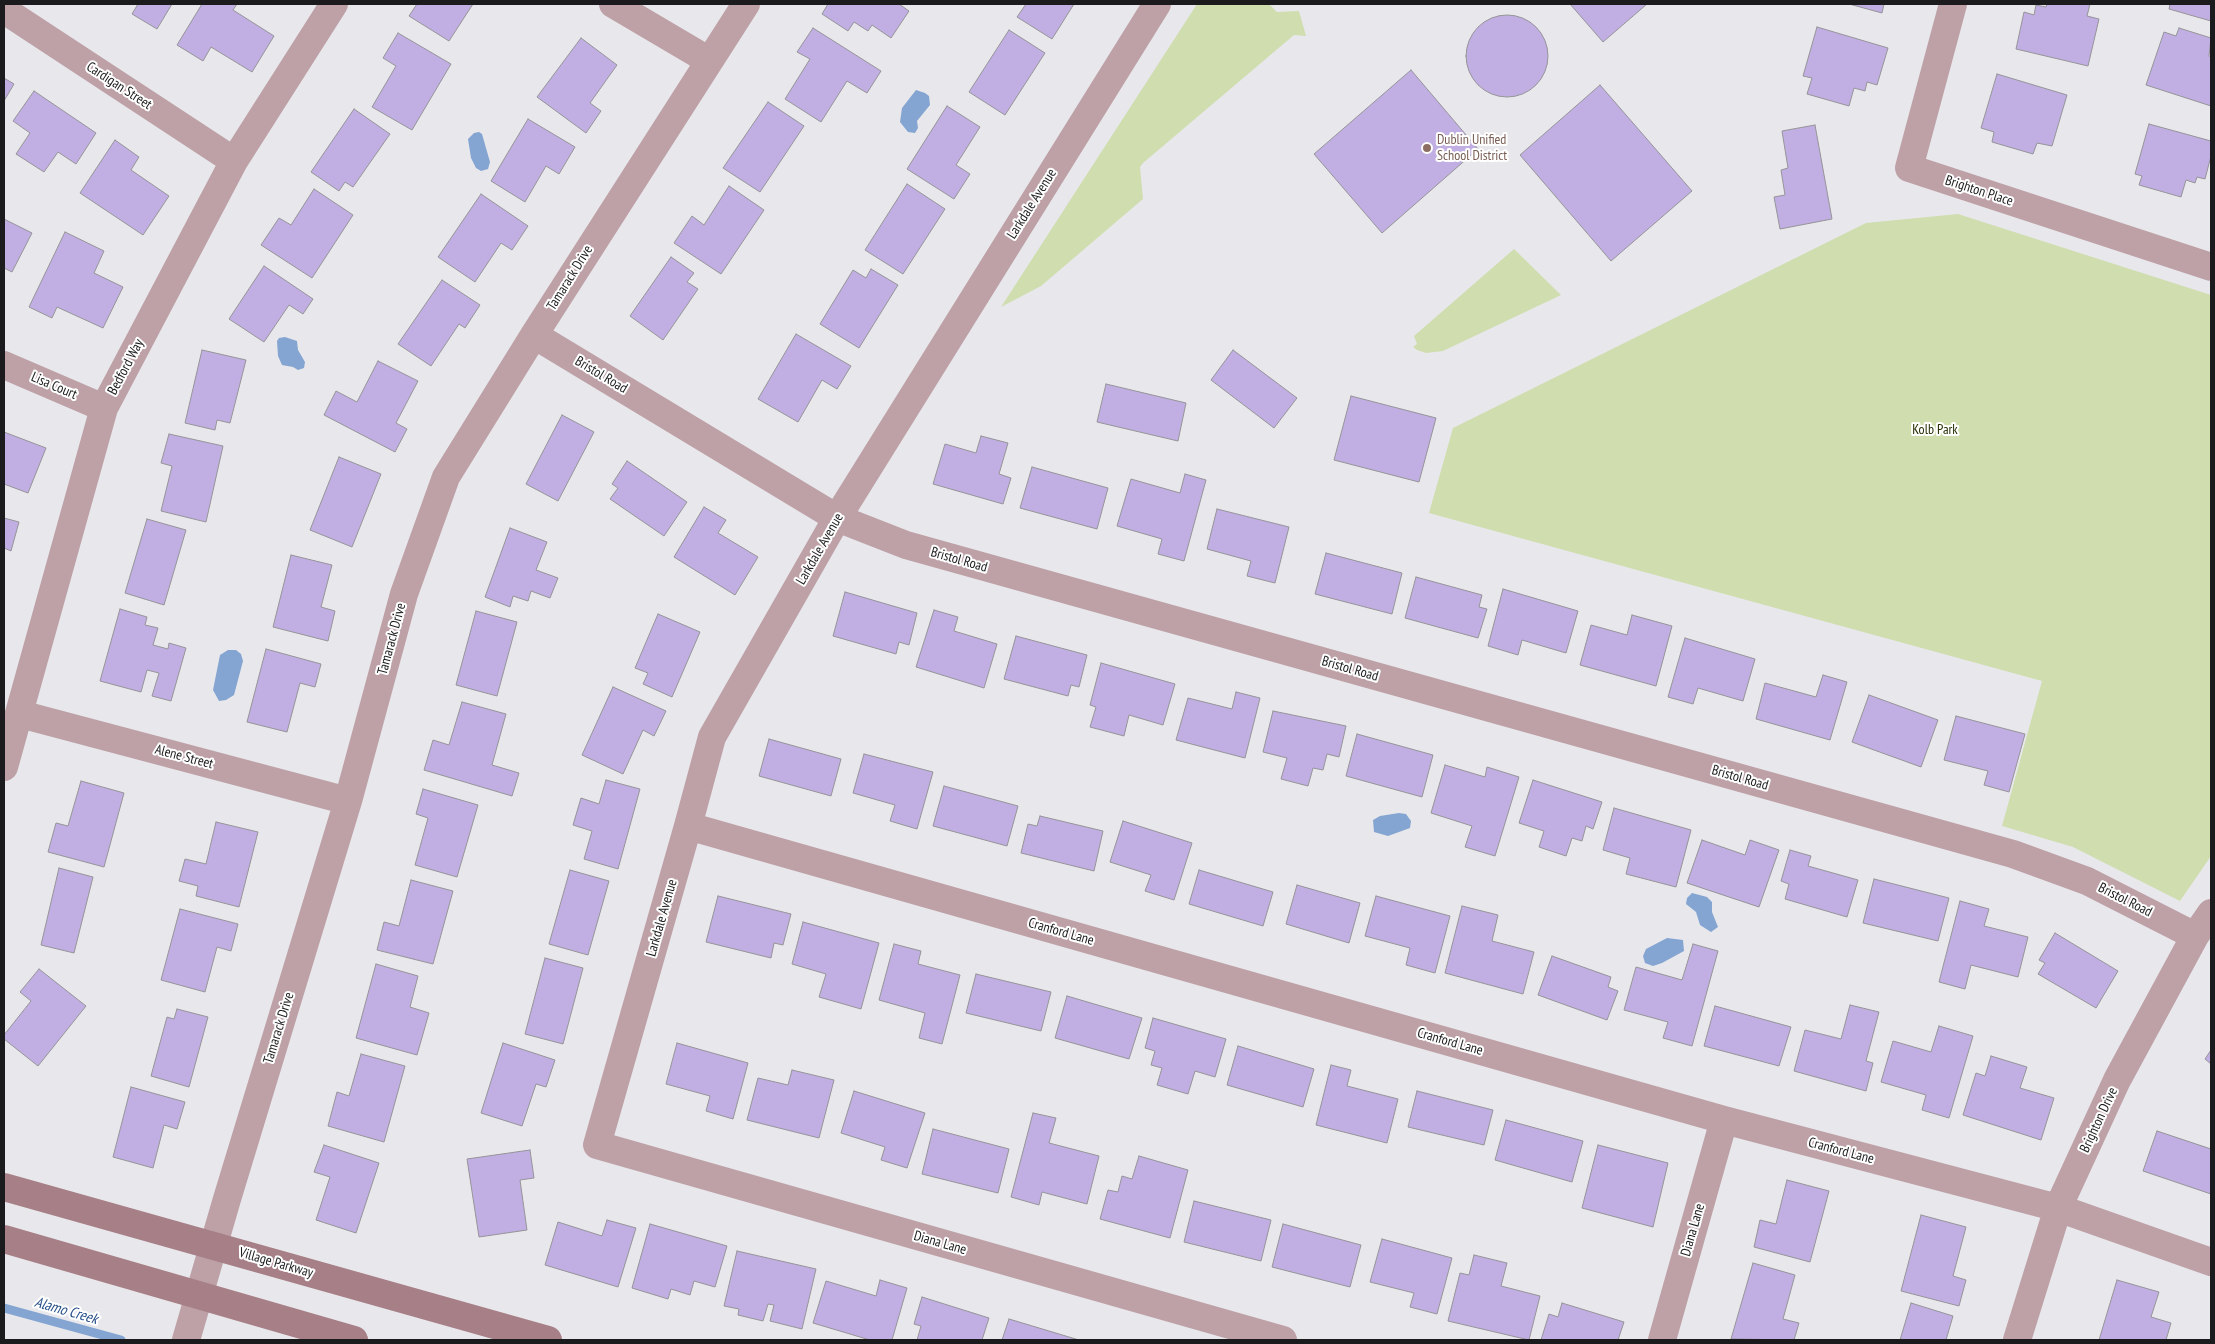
<!DOCTYPE html>
<style>
body{margin:0}
#map{position:relative;width:2215px;height:1344px;overflow:hidden;background:#e8e8ec;font-family:"PT Sans Narrow",sans-serif}
canvas{display:block}
.frame{position:absolute;inset:0;border:5px solid #1b1b1d;pointer-events:none}
</style>
<div id="map">
<canvas width="2215" height="1344"></canvas>
<div class="frame"></div>
</div>
<script>
const c = document.querySelector('canvas').getContext('2d');
c.lineJoin = 'round';
function paint(path, color) { c.fillStyle = color; c.fill(path, 'evenodd'); }
const shape = rows => new Path2D(rows.map(r => 'M' + r).join(''));
function strokePath(path, color, width, dash) { c.strokeStyle = color; c.lineWidth = width; c.lineCap = dash ? 'butt' : 'round'; c.setLineDash(dash || []); c.stroke(path); }
function drawText(font, color, halo, rows, align = 'center') {
  c.font = font + ' "PT Sans Narrow",sans-serif'; c.lineWidth = 4; c.setLineDash([]); c.textBaseline = 'middle'; c.strokeStyle = halo; c.fillStyle = color; for (const [text, x, y, turn = 0] of rows) {
    c.save(); c.translate(x, y); c.rotate((+turn || 0) * Math.PI / 180); c.textAlign = isNaN(turn) ? turn : align; if (halo) c.strokeText(text, 0, 0); c.fillText(text, 0, 0); c.restore();
  }
}
const green = shape([
 [1197,4,1269,4,1277,12,1299,11,1306,36,1294,35,1143,163,1140,167,1143,199,1041,286,1001,307],
 [1958,214,2211,295,2211,856,2180,901,2073,847,2002,826,2042,681,1429,513,1453,428,1866,223],
 [1514,249,1561,295,1443,351,1426,353,1417,350,1413,347,1417,344,1414,336]
]);
const water = shape([
 [916,90,925,93,929,96,930,105,917,121,918,128,915,133,908,132,900,122,902,108],
 [479,132,482,134,490,162,488,169,481,171,476,168,471,158,468,139,474,133],
 [285,337,297,341,298,350,305,362,304,368,298,370,293,367,282,365,278,356,277,341,279,338],
 [228,650,236,650,241,654,243,661,234,695,226,700,219,701,213,690,220,655],
 [1399,813,1406,814,1411,821,1410,828,1388,836,1374,832,1373,820,1380,816],
 [1692,893,1707,897,1712,902,1712,912,1718,927,1711,932,1700,925,1696,912,1686,904,1687,898],
 [1667,938,1683,940,1684,951,1662,963,1653,966,1645,963,1643,956,1646,949]
]);
const stream = shape([
 [4,1308,121,1340]
]);
const building = shape([
 [138,4,172,4,157,29,132,14,138,4],
 [202,4,237,4,233,10,274,36,252,72,211,47,203,61,177,45,202,4],
 [417,4,473,4,449,41,409,16,417,4],
 [828,4,899,4,909,11,891,38,872,25,868,31,854,22,848,31,822,14,828,4],
 [1026,4,1074,4,1052,39,1017,17,1026,4],
 [1570,4,1647,4,1603,42,1570,4],
 [1849,4,1884,4,1882,13,1849,4],
 [2047,4,2090,4,2087,16,2099,19,2088,66,2016,49,2024,12,2034,15,2036,5,2046,7,2047,4],
 [2170,4,2211,4,2211,21,2169,9,2170,4],
 '1466 56a41 41 0 1 1 82 0a41 41 0 1 1-82 0Z',
 [1817,27,1888,48,1877,85,1867,82,1865,91,1854,88,1849,106,1807,94,1812,78,1803,76,1817,27],
 [813,28,881,71,867,93,847,81,821,122,785,99,810,59,797,52,813,28],
 [2179,28,2211,38,2209,56,2211,57,2211,106,2146,85,2164,32,2176,36,2179,28],
 [1009,30,1045,53,1005,115,969,92,1009,30],
 [398,33,451,64,412,130,372,107,396,66,383,58,398,33],
 [581,38,617,65,590,103,601,111,586,133,537,97,581,38],
 [1411,70,1478,149,1382,233,1314,154,1411,70],
 [1997,74,2067,95,2052,146,2037,143,2033,154,1992,142,1994,132,1981,128,1997,74],
 [4,78,14,84,4,101,4,78],
 [1600,85,1692,191,1611,261,1520,155,1600,85],
 [34,91,96,133,76,164,58,152,44,172,16,154,30,133,13,121,34,91],
 [768,102,804,126,760,192,723,168,768,102],
 [947,106,980,127,956,165,970,174,954,199,907,169,947,106],
 [354,109,390,134,353,187,345,182,339,191,311,172,354,109],
 [528,119,575,147,559,174,546,166,525,202,491,181,528,119],
 [2149,124,2211,141,2211,156,2205,179,2197,177,2195,183,2186,180,2181,197,2139,185,2142,176,2135,174,2149,124],
 [1815,125,1832,219,1780,229,1774,197,1785,195,1781,170,1788,168,1782,131,1815,125],
 [115,140,139,157,131,170,169,196,143,235,80,193,115,140],
 [907,184,945,209,903,274,865,250,907,184],
 [729,186,764,210,721,274,674,243,692,216,704,225,729,186],
 [314,189,353,215,312,278,261,245,279,218,291,225,314,189],
 [481,194,528,226,512,250,501,243,475,282,438,257,481,194],
 [4,219,32,233,12,272,4,268,4,219],
 [65,232,104,251,94,273,123,287,103,328,57,307,52,318,29,307,65,232],
 [671,257,694,273,687,282,698,289,663,340,630,316,671,257],
 [264,266,313,299,303,314,289,305,264,342,229,319,264,266],
 [871,269,898,285,859,348,820,324,853,270,866,278,871,269],
 [442,280,480,305,465,328,459,324,431,366,398,344,442,280],
 [796,334,851,366,837,389,822,380,798,422,758,399,796,334],
 [202,350,246,360,230,423,217,420,215,430,185,423,202,350],
 [1233,350,1297,398,1274,428,1211,380,1233,350],
 [378,361,418,381,396,423,407,429,395,452,324,415,336,391,357,402,378,361],
 [1106,384,1186,403,1178,441,1097,422,1106,384],
 [1351,396,1436,418,1419,482,1334,460,1351,396],
 [562,415,594,432,558,501,526,484,562,415],
 [4,432,46,448,28,493,4,484,4,432],
 [169,434,223,446,206,522,161,511,172,466,161,463,169,434],
 [981,436,1008,443,999,474,1011,478,1003,504,933,484,945,444,976,453,981,436],
 [339,457,381,474,352,547,310,530,339,457],
 [627,461,687,502,664,536,610,499,618,488,612,484,627,461],
 [1032,467,1108,488,1097,529,1020,508,1032,467],
 [1185,474,1206,480,1184,561,1158,554,1162,539,1117,526,1131,479,1180,493,1185,474],
 [704,507,726,520,718,533,758,557,735,595,674,557,704,507],
 [1217,509,1289,527,1275,583,1247,576,1251,561,1207,549,1217,509],
 [4,518,19,522,11,551,4,548,4,518],
 [147,519,186,530,164,605,125,593,147,519],
 [510,528,547,542,536,570,558,578,550,598,531,591,528,601,513,596,510,607,485,597,510,528],
 [1326,553,1402,573,1392,614,1315,594,1326,553],
 [291,555,332,565,321,607,335,611,328,641,273,627,291,555],
 [1416,577,1482,595,1479,607,1487,609,1478,638,1405,618,1416,577],
 [1503,589,1578,611,1566,653,1522,640,1518,655,1488,646,1503,589],
 [845,592,917,613,909,645,899,642,896,654,833,636,845,592],
 [120,609,147,617,145,625,158,628,153,645,168,649,169,643,186,648,171,701,152,696,159,673,147,670,141,692,100,681,120,609],
 [934,610,958,617,954,631,997,644,984,688,916,667,934,610],
 [476,611,517,622,497,696,456,685,476,611],
 [658,614,700,632,672,697,643,684,648,673,635,668,658,614],
 [1632,615,1672,626,1656,686,1580,665,1591,625,1627,635,1632,615],
 [1016,636,1087,655,1079,687,1071,685,1068,696,1004,679,1016,636],
 [1685,638,1755,659,1743,701,1698,688,1693,704,1668,697,1685,638],
 [266,649,321,664,315,687,300,683,287,732,247,722,266,649],
 [1101,663,1175,684,1163,725,1129,715,1124,736,1090,727,1096,707,1090,705,1101,663],
 [1823,675,1847,682,1830,740,1756,719,1765,683,1816,697,1823,675],
 [613,687,666,711,654,736,643,730,623,774,582,755,613,687],
 [1236,692,1260,698,1245,758,1176,740,1188,698,1232,709,1236,692],
 [1869,695,1938,720,1921,767,1852,742,1869,695],
 [462,702,506,714,492,765,519,773,512,796,424,770,433,740,449,745,462,702],
 [1273,711,1346,726,1339,757,1327,754,1323,770,1313,768,1308,786,1281,779,1287,758,1263,752,1273,711],
 [1956,716,2025,734,2009,792,1984,785,1988,771,1944,760,1956,716],
 [1357,734,1433,755,1422,797,1346,776,1357,734],
 [769,739,841,759,831,796,759,776,769,739],
 [864,754,933,772,917,829,890,821,895,805,853,793,864,754],
 [1445,765,1485,777,1487,767,1519,777,1495,856,1465,847,1472,826,1431,813,1445,765],
 [606,780,640,789,618,869,584,859,592,831,573,825,581,798,599,804,606,780],
 [1533,780,1602,802,1593,829,1586,826,1582,841,1572,838,1566,856,1539,847,1544,831,1519,823,1533,780],
 [81,781,124,793,104,867,48,852,56,823,68,826,81,781],
 [944,786,1018,806,1007,846,933,826,944,786],
 [423,789,478,805,457,877,415,865,428,818,416,814,423,789],
 [1614,808,1691,830,1676,887,1626,874,1630,858,1603,850,1614,808],
 [1040,816,1103,831,1094,871,1021,853,1028,824,1037,826,1040,816],
 [1123,821,1192,843,1174,900,1145,891,1151,875,1110,862,1123,821],
 [216,822,258,832,239,907,196,896,198,886,179,881,185,859,206,864,216,822],
 [1702,840,1745,855,1750,840,1779,850,1759,907,1687,883,1702,840],
 [1790,850,1811,856,1808,866,1858,880,1847,917,1785,899,1789,884,1781,881,1790,850],
 [59,868,93,877,74,953,41,945,59,868],
 [570,870,609,881,588,955,549,944,570,870],
 [1199,870,1273,892,1263,926,1189,904,1199,870],
 [1874,879,1949,898,1938,941,1863,923,1874,879],
 [411,880,453,891,433,964,377,950,384,922,399,926,411,880],
 [1297,885,1360,903,1349,943,1286,924,1297,885],
 [718,896,791,914,783,945,774,943,771,958,706,942,718,896],
 [1376,896,1450,916,1435,973,1406,965,1410,948,1365,936,1376,896],
 [1960,901,1989,909,1984,926,2028,937,2018,977,1971,965,1965,989,1939,982,1960,901],
 [1462,906,1498,915,1492,941,1534,952,1523,994,1445,973,1462,906],
 [180,909,238,924,231,951,217,947,205,992,161,980,180,909],
 [803,922,879,943,861,1009,819,997,826,974,792,964,803,922],
 [2055,933,2118,971,2096,1008,2038,974,2045,963,2039,960,2055,933],
 [894,944,921,951,918,964,960,975,942,1044,919,1038,925,1013,879,1000,894,944],
 [1693,944,1718,951,1692,1046,1663,1038,1668,1022,1624,1010,1636,967,1682,980,1693,944],
 [1552,956,1611,977,1608,987,1618,991,1607,1020,1538,995,1552,956],
 [545,958,583,968,563,1044,525,1034,545,958],
 [376,964,418,976,410,1007,429,1013,417,1055,356,1038,376,964],
 [39,969,86,1006,38,1066,4,1039,4,1035,31,1001,20,992,39,969],
 [976,974,1051,992,1041,1031,966,1013,976,974],
 [1067,996,1142,1018,1129,1059,1055,1038,1067,996],
 [1850,1005,1879,1012,1866,1061,1873,1063,1866,1091,1794,1071,1805,1030,1841,1039,1850,1005],
 [1715,1006,1791,1027,1779,1066,1704,1046,1715,1006],
 [177,1009,208,1017,189,1087,151,1076,167,1017,174,1019,177,1009],
 [1153,1018,1226,1039,1215,1077,1195,1071,1188,1094,1157,1085,1162,1068,1151,1065,1155,1051,1145,1048,1153,1018],
 [1939,1026,1973,1036,1949,1118,1922,1110,1926,1095,1881,1082,1893,1041,1931,1052,1939,1026],
 [503,1043,555,1060,546,1087,536,1084,522,1126,481,1113,503,1043],
 [677,1043,748,1063,733,1119,706,1111,710,1096,666,1084,677,1043],
 [1238,1046,1314,1069,1303,1107,1227,1085,1238,1046],
 [2211,1050,2211,1064,2205,1059,2211,1050],
 [361,1054,405,1066,384,1142,328,1126,337,1092,349,1096,361,1054],
 [1991,1056,2027,1067,2020,1088,2054,1098,2041,1140,1963,1115,1976,1073,1985,1076,1991,1056],
 [1331,1065,1351,1070,1347,1086,1398,1099,1387,1143,1316,1125,1331,1065],
 [792,1070,834,1080,819,1138,747,1120,758,1078,788,1085,792,1070],
 [131,1087,185,1102,177,1129,164,1125,153,1168,113,1157,131,1087],
 [854,1091,925,1113,907,1168,881,1160,885,1147,841,1133,854,1091],
 [1417,1091,1493,1110,1484,1145,1408,1127,1417,1091],
 [1033,1113,1056,1118,1049,1143,1099,1156,1087,1204,1042,1192,1039,1205,1011,1197,1033,1113],
 [1506,1120,1583,1141,1572,1182,1495,1160,1506,1120],
 [933,1129,1009,1149,998,1193,922,1174,933,1129],
 [2157,1131,2211,1149,2211,1194,2143,1171,2157,1131],
 [324,1145,379,1163,356,1233,316,1220,330,1177,314,1172,324,1145],
 [1598,1145,1668,1163,1653,1227,1582,1208,1598,1145],
 [530,1150,534,1178,520,1180,527,1230,479,1237,467,1159,530,1150],
 [1139,1156,1188,1170,1170,1238,1100,1219,1108,1190,1118,1192,1122,1176,1132,1179,1139,1156],
 [1787,1180,1829,1191,1810,1262,1754,1247,1760,1220,1776,1224,1787,1180],
 [1194,1201,1271,1220,1261,1261,1184,1242,1194,1201],
 [1921,1215,1966,1227,1953,1276,1966,1280,1959,1306,1901,1291,1921,1215],
 [607,1220,636,1228,618,1287,545,1265,558,1222,602,1236,607,1220],
 [650,1224,727,1246,715,1287,694,1281,690,1295,671,1289,668,1299,632,1288,650,1224],
 [1283,1224,1361,1245,1350,1287,1272,1267,1283,1224],
 [1382,1239,1452,1258,1437,1314,1410,1307,1414,1293,1370,1282,1382,1239],
 [737,1251,816,1269,802,1329,770,1321,774,1305,768,1304,763,1321,738,1315,739,1309,724,1306,737,1251],
 [1474,1255,1507,1263,1501,1286,1540,1296,1529,1340,1448,1321,1460,1273,1469,1275,1474,1255],
 [1753,1263,1795,1275,1783,1319,1799,1323,1794,1340,1731,1339,1753,1263],
 [880,1280,907,1288,892,1340,870,1340,813,1323,826,1281,876,1296,880,1280],
 [2117,1280,2159,1292,2151,1317,2171,1323,2166,1340,2099,1340,2117,1280],
 [922,1297,989,1318,982,1340,917,1340,921,1326,914,1324,922,1297],
 [1562,1303,1624,1322,1618,1340,1541,1340,1549,1314,1558,1317,1562,1303],
 [1911,1303,1953,1316,1946,1340,1900,1340,1911,1303],
 [1009,1319,1079,1340,1002,1340,1009,1319]
]);
const street = shape([
 [613,4,708,60],
 [1157,4,837,518,712,737,688,826,597,1145,1283,1340],
 [1953,4,1909,168,2211,267],
 [4,10,234,161],
 [534,335,837,518,906,545,2013,854,2087,881,2195,936],
 [4,365,104,408],
 [20,714,348,801],
 [4,767,104,408,234,161,334,4],
 [688,826,1724,1120,2058,1208,2211,1262],
 [186,1340,227,1199,348,801,404,594,446,477,534,335,746,4],
 [1662,1340,1724,1120],
 [2017,1340,2058,1208,2117,1080,2195,936,2211,913]
]);
const secondary = shape([
 [4,1187,548,1340],
 [4,1239,354,1340]
]);
const markers = [
 [1427,148,5,"#8d6e63"]
];
const streetNames = [
 ["Cardigan Street",119,86,33],
 ["Brighton Place",1979,191,18],
 ["Larkdale Avenue",1032,204,-58],
 ["Tamarack Drive",570,278,-58],
 ["Bedford Way",126,367,-62],
 ["Bristol Road",601,375,31],
 ["Lisa Court",54,386,23],
 ["Larkdale Avenue",820,549,-60],
 ["Bristol Road",959,560,16],
 ["Tamarack Drive",392,639,-75],
 ["Bristol Road",1350,669,16],
 ["Alene Street",184,757,15],
 ["Bristol Road",1740,778,16],
 ["Bristol Road",2125,900,27],
 ["Larkdale Avenue",662,918,-74],
 ["Cranford Lane",1061,932,16],
 ["Tamarack Drive",279,1028,-73],
 ["Cranford Lane",1450,1042,16],
 ["Brighton Drive",2099,1120,-65],
 ["Cranford Lane",1841,1151,15],
 ["Diana Lane",1693,1230,-74],
 ["Diana Lane",940,1243,16],
 ["Village Parkway",276,1263,16]
];
const educationNames = [
 ["Dublin Unified",1437,140],
 ["School District",1437,156]
];
const parkNames = [
 ["Kolb Park",1935,430]
];
const waterNames = [
 ["Alamo Creek",66,1311,16]
];
paint(green, '#cfddaf');
paint(water, '#84a4d1');
strokePath(stream, '#84a4d1', 9);
paint(building, '#c1aee2');
strokePath(building, '#959498', 1);
strokePath(street, '#bda1a7', 28);
strokePath(secondary, '#a77f87', 28);
for (const [x, y, r, color] of markers) { const dot = new Path2D(); dot.arc(x, y, r, 0, 2 * Math.PI); c.fillStyle = color; c.fill(dot); strokePath(dot, '#fff', 2); }
drawText('14px', '#1b1b1d', '#fff', streetNames);
drawText('14px', '#785e54', '#fff', educationNames, 'left');
drawText('14px', '#262f05', '#fff', parkNames);
drawText('italic 15px', '#29518a', '#fff', waterNames);
</script>
